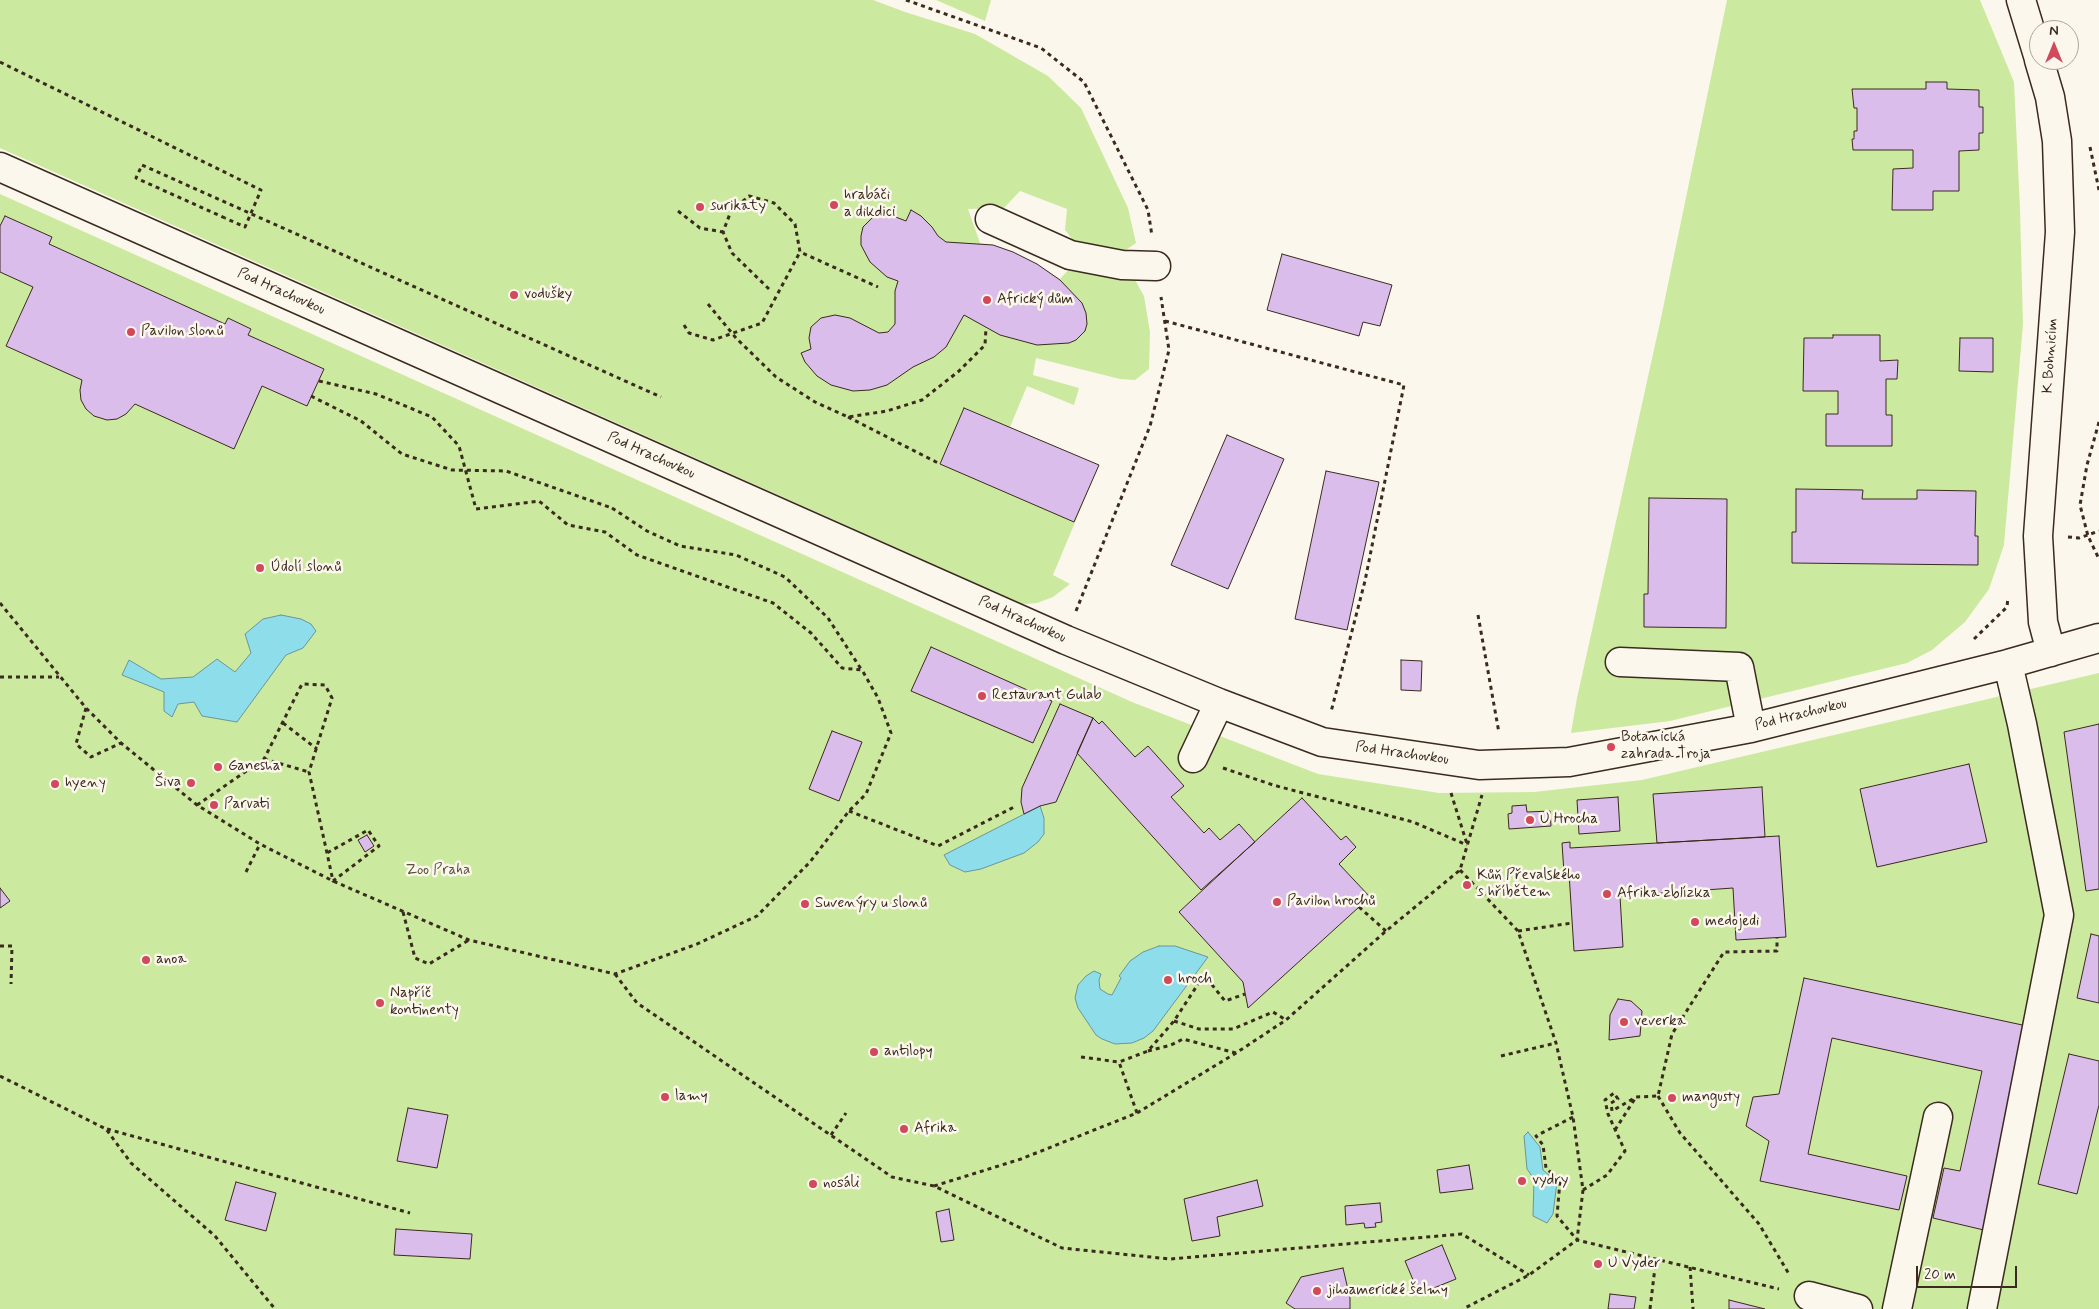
<!DOCTYPE html>
<meta charset="utf-8">
<style>
body{margin:0}
#map{position:relative;width:2099px;height:1309px;overflow:hidden;background:#fbf7ec;font-family:Mynerve,sans-serif}
canvas{display:block}
.north{position:absolute;left:2029px;top:20px;width:50px;height:50px;box-sizing:border-box;background:#fbf7ec;border:1px solid #aea59a;border-radius:50%;rotate:0deg;font-size:14px;font-weight:700;line-height:20px;text-align:center;color:#3b2a1e}
.north::after{content:'';display:block;margin:auto;width:18px;height:22px;background:#d1495b;clip-path:polygon(50% 0,100% 100%,50% 72%,0 100%)}
.scale{position:absolute;left:1916px;top:1266px;width:101px;height:22px;box-sizing:border-box;border:2px solid #3b2a1e;border-top:0;padding-left:6px;font-size:15px;line-height:18px;white-space:nowrap;color:#3b2a1e;-webkit-text-stroke:4px #fbf7ec;paint-order:stroke}
</style>
<div id="map">
<canvas width="2099" height="1309"></canvas>
<div class="north">N</div>
<div class="scale">20 m</div>
</div>
<script>
const c = document.querySelector('canvas').getContext('2d');
c.lineJoin = 'round';
function paint(path, color) { c.fillStyle = color; c.fill(path, 'evenodd'); }
const shape = rows => new Path2D(rows.map(r => 'M' + r).join(''));
function strokePath(path, color, width, dash) { c.strokeStyle = color; c.lineWidth = width; c.lineCap = dash ? 'butt' : 'round'; c.setLineDash(dash || []); c.stroke(path); }
function drawText(font, color, halo, rows, align = 'center') {
  c.font = font + ' Mynerve,sans-serif'; c.lineWidth = 5; c.setLineDash([]); c.textBaseline = 'middle'; c.strokeStyle = halo; c.fillStyle = color; for (const [text, x, y, turn = 0] of rows) {
    c.save(); c.translate(x, y); c.rotate((+turn || 0) * Math.PI / 180); c.textAlign = isNaN(turn) ? turn : align; if (halo) c.strokeText(text, 0, 0); c.fillText(text, 0, 0); c.restore();
  }
}
const green = shape([
 [0,0,873,0,905,12,975,34,1048,76,1081,108,1128,208,1136,243,1120,254,1076,244,1065,230,1067,209,1020,191,1004,208,968,209,980,243,993,245,1037,264,1060,279,1073,265,1128,275,1135,280,1144,296,1150,332,1149,369,1135,380,1120,379,1036,358,1033,375,1079,388,1074,405,1027,386,1010,427,1099,465,1053,575,1070,584,1053,597,1037,603,1023,604,0,148],
 [936,0,991,0,985,21],
 [1727,0,1980,0,2014,82,2020,209,2023,324,2004,545,1989,589,1965,622,1932,650,1907,663,1670,721,1571,733,1577,698,1661,318],
 [1926,82,1946,82,1947,89,1979,90,1979,107,1983,107,1983,133,1979,133,1979,150,1959,151,1933,191,1933,210,1893,210,1893,170,1913,168,1913,150,1853,150,1852,139,1857,131,1857,108,1854,108,1852,89,1926,89],
 [0,194,1132,702,1318,774,1439,793,1534,792,1642,780,2099,673,2099,1309,0,1309]
]);
const water = shape([
 [281,615,301,619,311,624,316,631,303,648,286,655,237,722,202,716,194,702,178,704,172,717,164,711,164,692,122,675,129,660,161,679,193,677,217,659,235,672,251,653,245,634,263,619,281,615],
 [1040,806,1044,818,1044,834,1038,842,1024,853,981,869,965,872,950,865,944,855,1040,806],
 [1159,946,1175,946,1208,957,1153,1031,1144,1038,1132,1043,1115,1044,1102,1039,1096,1035,1078,1008,1075,998,1078,985,1086,976,1094,971,1101,974,1099,980,1100,989,1108,994,1112,995,1121,978,1119,976,1130,961,1143,952,1159,946],
 [1528,1132,1540,1147,1543,1170,1557,1182,1553,1214,1547,1223,1533,1216,1534,1179,1527,1169,1524,1136,1528,1132]
]);
const building = shape([
 [1926,82,1947,82,1947,89,1979,90,1979,107,1983,107,1983,133,1979,133,1979,150,1959,151,1959,191,1933,191,1933,210,1892,210,1893,169,1913,168,1913,150,1853,150,1852,139,1854,139,1854,131,1857,131,1857,108,1854,108,1852,89,1926,89,1926,82],
 [911,210,921,216,932,227,938,236,946,242,993,245,1013,252,1037,264,1060,280,1082,303,1086,313,1087,324,1085,331,1076,340,1069,343,1037,345,1000,335,964,315,946,347,934,357,913,367,887,385,870,390,853,391,831,385,817,376,805,362,801,353,811,349,809,338,811,327,821,318,835,315,850,318,879,333,888,332,895,324,895,291,898,281,887,277,870,262,861,245,861,236,863,227,872,218,879,216,893,216,906,221,911,210],
 [5,216,52,237,49,244,225,324,228,318,251,329,248,335,324,369,307,406,262,386,234,449,135,404,126,414,117,419,107,420,94,416,86,409,81,400,80,390,82,380,6,346,33,287,0,272,0,226,5,216],
 [1282,254,1392,285,1380,326,1363,322,1359,336,1267,310,1282,254],
 [1833,335,1880,335,1880,361,1898,360,1897,379,1886,379,1886,415,1892,415,1892,446,1826,446,1826,414,1838,414,1838,391,1803,391,1804,338,1833,338,1833,335],
 [1960,338,1993,338,1993,372,1959,371,1960,338],
 [964,408,1099,465,1074,522,940,464,964,408],
 [1227,435,1284,459,1228,589,1171,565,1227,435],
 [1326,471,1379,482,1347,630,1295,619,1326,471],
 [1796,489,1863,490,1862,499,1917,499,1917,490,1976,491,1975,536,1978,536,1978,565,1792,563,1792,532,1796,532,1796,489],
 [1649,498,1727,499,1726,628,1644,627,1644,594,1648,594,1649,498],
 [931,647,1052,701,1033,743,911,691,931,647],
 [1401,660,1422,661,1421,691,1401,690,1401,660],
 [1060,704,1093,718,1056,802,1040,806,1024,814,1021,802,1022,788,1060,704],
 [1093,718,1099,724,1102,721,1135,757,1148,746,1184,786,1171,797,1204,833,1209,828,1220,840,1239,824,1255,842,1201,890,1077,753,1093,718],
 [2099,724,2099,889,2086,891,2064,732,2099,724],
 [832,731,862,742,839,801,809,789,832,731],
 [1969,764,1987,842,1877,867,1860,789,1969,764],
 [1762,787,1765,837,1657,843,1653,794,1762,787],
 [1618,797,1620,831,1579,834,1577,800,1618,797],
 [1302,798,1341,840,1346,836,1356,847,1339,864,1370,897,1248,1008,1243,982,1179,912,1302,798],
 [1526,805,1527,812,1550,811,1551,826,1509,829,1508,814,1512,813,1512,806,1526,805],
 [367,835,374,846,365,852,358,840,367,835],
 [1779,836,1786,937,1736,940,1733,888,1620,896,1623,947,1574,951,1569,873,1564,873,1562,843,1570,842,1570,848,1779,836],
 [0,888,10,901,0,908,0,888],
 [2091,934,2099,936,2099,1003,2077,998,2091,934],
 [1804,978,2027,1026,1993,1179,1996,1179,1988,1231,1933,1218,1944,1168,1960,1171,1982,1071,1832,1038,1808,1154,1907,1176,1899,1210,1760,1181,1769,1141,1746,1126,1753,1097,1779,1094,1804,978],
 [1618,999,1631,1001,1642,1011,1640,1036,1609,1040,1610,1015,1618,999],
 [2069,1054,2099,1061,2099,1105,2077,1194,2038,1184,2069,1054],
 [408,1108,448,1115,437,1168,397,1161,408,1108],
 [1469,1165,1473,1189,1440,1193,1437,1170,1469,1165],
 [1257,1180,1263,1206,1217,1217,1220,1236,1192,1241,1184,1199,1257,1180],
 [236,1182,276,1193,266,1231,225,1220,236,1182],
 [1380,1203,1382,1222,1375,1223,1376,1227,1365,1228,1364,1223,1346,1225,1345,1206,1380,1203],
 [949,1209,954,1240,941,1242,936,1212,949,1209],
 [396,1229,472,1234,470,1259,394,1255,396,1229],
 [1442,1245,1456,1279,1419,1294,1405,1261,1442,1245],
 [1343,1268,1350,1298,1350,1309,1295,1309,1286,1303,1301,1277,1343,1268],
 [1610,1294,1636,1297,1634,1309,1608,1309,1610,1294],
 [1729,1300,1765,1309,1729,1309,1729,1300]
]);
const path = shape([
 [906,0,1041,48,1084,82,1148,210,1152,236],
 [0,62,261,190,245,227,225,218],
 [2090,147,2099,190],
 [678,211,700,228,723,232],
 [769,289,732,253,723,232,731,211,749,196,774,203,795,224,800,252,878,287],
 [708,304,736,338,776,377,815,402,848,417,887,411,922,400,959,371,985,345,986,328],
 [1165,321,1404,385,1365,581,1331,712],
 [311,396,361,421],
 [848,417,940,464],
 [2099,422,2087,465,2080,505,2088,536,2099,559],
 [612,508,647,531,680,546,736,555,785,577,828,618,861,669],
 [2068,537,2079,538,2099,531],
 [0,603,86,708,121,743,197,805,260,844,333,881,469,940,615,974,697,944,757,916,810,862,849,811,866,794,891,733,878,698,862,670,842,668,811,633,773,603,637,555,605,532,568,525,539,501,476,509,459,446,432,417,376,394,319,381],
 [1076,611,1150,426,1169,350,1161,297],
 [1478,615,1499,733],
 [1974,639,2007,607,2008,597],
 [0,677,59,677],
 [86,708,76,744,91,757,121,743],
 [283,723,317,749],
 [264,759,309,772],
 [1223,768,1273,785,1413,822,1467,845],
 [1451,793,1467,844],
 [197,805,264,759,302,684,325,685,332,698,309,772,327,853,333,881,379,846,368,830,327,853],
 [849,811,938,846,1014,807],
 [1460,870,1518,931,1556,1043,1573,1117,1583,1190,1577,1240,1529,1275,1463,1309],
 [246,872,260,844],
 [1359,907,1386,931],
 [403,912,415,958,429,964,469,940],
 [1518,931,1572,923],
 [0,946,12,946,11,984],
 [615,974,637,1003,892,1177,934,1186,1062,1248,1170,1259,1462,1234,1529,1275],
 [1174,1021,1199,1029,1233,1029,1273,1012,1286,1020],
 [1148,1051,1171,1045,1183,1039,1236,1053],
 [1501,1056,1556,1043],
 [1081,1057,1119,1062],
 [0,1076,106,1129,131,1163,215,1236,275,1309],
 [1658,1096,1680,1133,1759,1224,1789,1274],
 [1137,1113,1119,1062,1148,1051,1174,1021,1204,975,1225,1001,1245,994],
 [1573,1117,1536,1136,1543,1145,1546,1168,1560,1181,1557,1216,1577,1240,1779,1289],
 [107,1129,410,1213],
 [1615,1130,1636,1097],
 [831,1135,846,1113],
 [934,1186,1021,1159,1137,1113,1236,1053,1286,1020,1386,931,1460,870,1482,795],
 [1583,1190,1607,1175,1625,1151,1608,1114,1605,1100,1614,1093,1618,1099,1611,1103,1612,1111,1636,1097,1658,1096,1672,1034,1724,952,1777,951,1777,938],
 [1690,1267,1693,1309],
 [1650,1309,1656,1259]
]);
const minor = shape([
 [2021,0,2039,59],
 [2039,60,2050,97,2057,141,2060,232,2038,536,2043,622,2051,652],
 [0,167,1066,640,1219,703,1322,742,1479,765,1569,762,1751,728,2008,664,2099,638],
 [990,219,1070,255,1122,265,1156,266],
 [1620,662,1739,667,1751,728],
 [1193,758,1219,703],
 [1809,1296,1858,1309],
 [1897,1309,1938,1117],
 [1982,1309,2059,915,2022,724,2008,664]
]);
const pathBridge = shape([
 [225,218,136,178,142,165,661,397],
 [684,325,689,333,713,340,762,323,800,252],
 [361,421,402,454,452,470,506,471,612,508]
]);
const markers = [
 [834,205,5,"#d1495b"],
 [700,207,5,"#d1495b"],
 [514,295,5,"#d1495b"],
 [987,300,5,"#d1495b"],
 [131,332,5,"#d1495b"],
 [260,568,5,"#d1495b"],
 [982,696,5,"#d1495b"],
 [1611,747,5,"#d1495b"],
 [218,767,5,"#d1495b"],
 [191,783,5,"#d1495b"],
 [55,784,5,"#d1495b"],
 [214,805,5,"#d1495b"],
 [1530,820,5,"#d1495b"],
 [1467,885,5,"#d1495b"],
 [1607,894,5,"#d1495b"],
 [1277,902,5,"#d1495b"],
 [805,904,5,"#d1495b"],
 [1695,922,5,"#d1495b"],
 [146,960,5,"#d1495b"],
 [1168,980,5,"#d1495b"],
 [380,1003,5,"#d1495b"],
 [1624,1022,5,"#d1495b"],
 [874,1052,5,"#d1495b"],
 [665,1097,5,"#d1495b"],
 [1672,1098,5,"#d1495b"],
 [904,1129,5,"#d1495b"],
 [1522,1181,5,"#d1495b"],
 [813,1184,5,"#d1495b"],
 [1598,1264,5,"#d1495b"],
 [1317,1291,5,"#d1495b"]
];
const poiNames = [
 ["hrabáči",844,196],
 ["a dikdici",844,213],
 ["surikaty",710,207],
 ["vodušky",524,295],
 ["Africký dům",997,300],
 ["Pavilon slonů",141,332],
 ["Údolí slonů",270,568],
 ["Restaurant Gulab",992,696],
 ["Botanická",1621,738],
 ["zahrada Troja",1621,755],
 ["Ganesha",228,767],
 ["Šiva",181,783,"right"],
 ["hyeny",65,784],
 ["Parvati",224,805],
 ["U Hrocha",1540,820],
 ["Kůň Převalského",1477,876],
 ["s hříbětem",1477,893],
 ["Afrika zblízka",1617,894],
 ["Pavilon hrochů",1287,902],
 ["Suvenýry u slonů",815,904],
 ["medojedi",1705,922],
 ["anoa",156,960],
 ["hroch",1178,980],
 ["Napříč",390,994],
 ["kontinenty",390,1011],
 ["veverka",1634,1022],
 ["antilopy",884,1052],
 ["lamy",675,1097],
 ["mangusty",1682,1098],
 ["Afrika",914,1129],
 ["vydry",1532,1181],
 ["nosáli",823,1184],
 ["U Vyder",1608,1264],
 ["jihoamerické šelmy",1327,1291]
];
const streetNames = [
 ["Pod Hrachovkou",281,292,24],
 ["K Bohnicím",2051,356,-86],
 ["Pod Hrachovkou",651,456,24],
 ["Pod Hrachovkou",1022,620,24],
 ["Pod Hrachovkou",1801,715,-14],
 ["Pod Hrachovkou",1402,754,8]
];
const parkNames = [
 ["Zoo Praha",438,871]
];
paint(green, '#cce9a0');
paint(water, '#8eddeb');
strokePath(water, '#6d9599', 1);
paint(building, '#dbbdeb');
strokePath(building, '#3b2a1e', 1);
strokePath(minor, '#3b2a1e', 31);
strokePath(path, '#3b2a1e', 3, [4, 4]);
strokePath(minor, '#fbf7ec', 28);
strokePath(pathBridge, '#3b2a1e', 3, [4, 4]);
for (const [x, y, r, color] of markers) { const dot = new Path2D(); dot.arc(x, y, r, 0, 2 * Math.PI); c.fillStyle = color; c.fill(dot); strokePath(dot, '#fbf7ec', 2); }
drawText('15px', '#3b2a1e', '#fbf7ec', poiNames, 'left');
drawText('15px', '#3b2a1e', '#fbf7ec', streetNames);
drawText('15px', '#585038', '#fbf7ec', parkNames);
</script>
